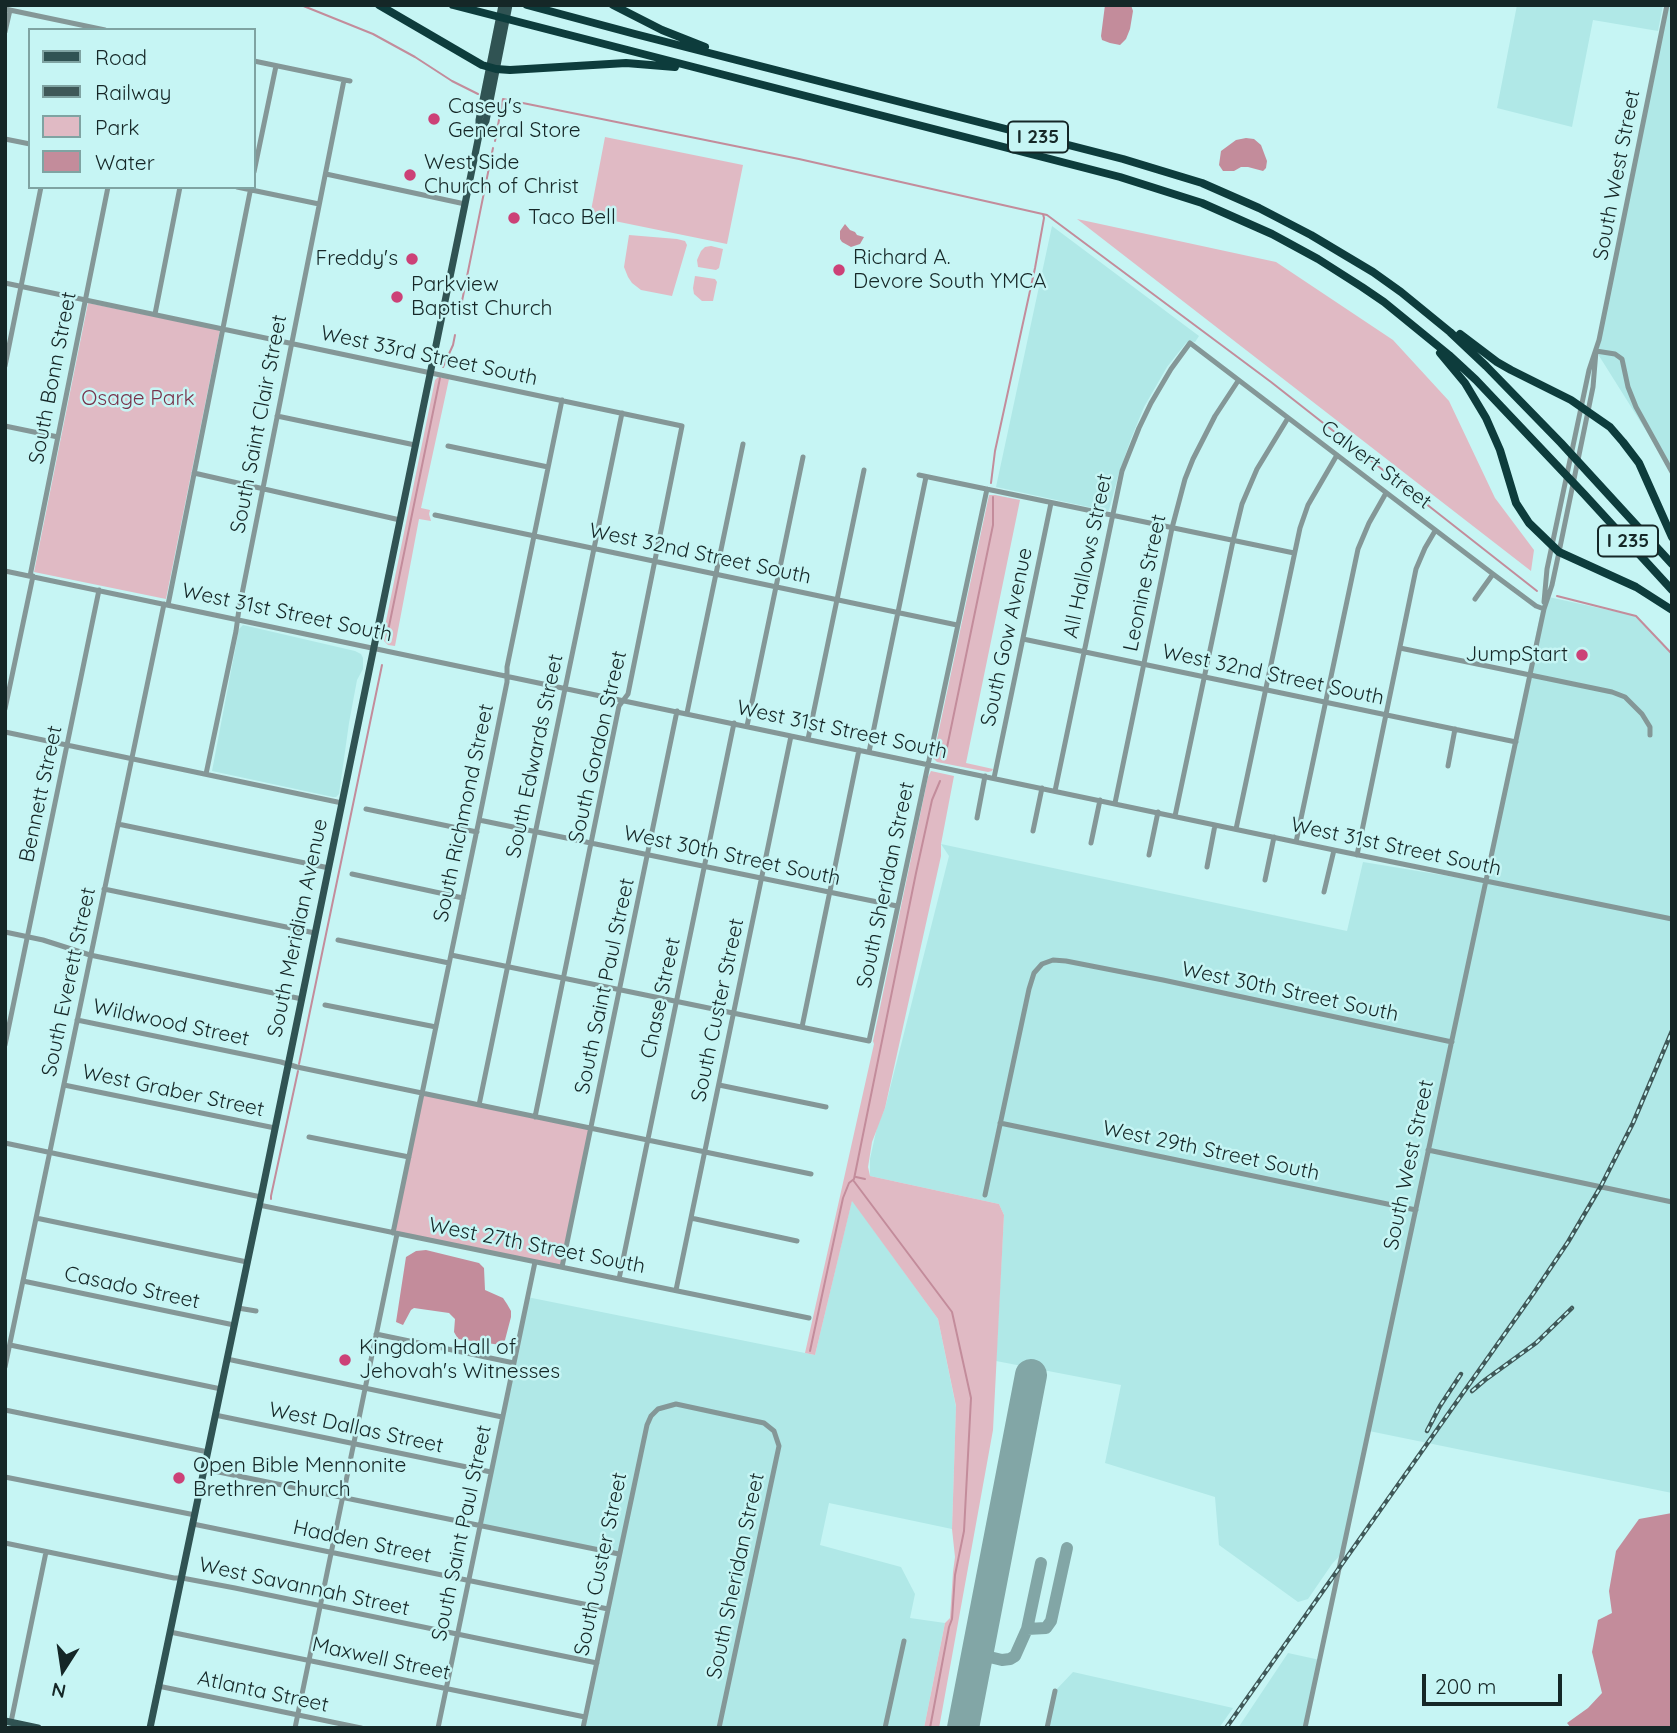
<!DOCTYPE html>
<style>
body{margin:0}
#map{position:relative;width:1677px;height:1733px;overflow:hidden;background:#c6f5f4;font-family:Quicksand,sans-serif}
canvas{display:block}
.frame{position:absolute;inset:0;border:7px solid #152727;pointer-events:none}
.legend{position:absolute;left:28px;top:28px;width:228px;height:161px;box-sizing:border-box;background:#c6f5f4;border:2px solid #7fa3a2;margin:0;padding:9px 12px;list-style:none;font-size:21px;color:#152727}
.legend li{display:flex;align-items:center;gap:14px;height:35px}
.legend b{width:35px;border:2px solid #7fa3a2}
.north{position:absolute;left:28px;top:1635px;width:70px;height:70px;-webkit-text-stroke:5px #c6f5f4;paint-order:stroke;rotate:192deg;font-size:19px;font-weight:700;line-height:28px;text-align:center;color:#152727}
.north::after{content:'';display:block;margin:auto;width:24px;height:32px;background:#152727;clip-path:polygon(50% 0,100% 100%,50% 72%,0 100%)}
.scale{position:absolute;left:1422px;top:1674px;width:140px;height:32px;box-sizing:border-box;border:4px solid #152727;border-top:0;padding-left:9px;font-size:21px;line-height:24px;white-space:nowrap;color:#152727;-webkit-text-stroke:5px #c6f5f4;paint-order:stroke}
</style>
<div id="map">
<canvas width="1677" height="1733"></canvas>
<div class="frame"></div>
<ul class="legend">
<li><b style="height:9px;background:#305353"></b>Road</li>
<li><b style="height:9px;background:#3f5858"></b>Railway</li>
<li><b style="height:19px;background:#e0bac4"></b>Park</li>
<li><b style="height:19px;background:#c38c9b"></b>Water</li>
</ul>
<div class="north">N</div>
<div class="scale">200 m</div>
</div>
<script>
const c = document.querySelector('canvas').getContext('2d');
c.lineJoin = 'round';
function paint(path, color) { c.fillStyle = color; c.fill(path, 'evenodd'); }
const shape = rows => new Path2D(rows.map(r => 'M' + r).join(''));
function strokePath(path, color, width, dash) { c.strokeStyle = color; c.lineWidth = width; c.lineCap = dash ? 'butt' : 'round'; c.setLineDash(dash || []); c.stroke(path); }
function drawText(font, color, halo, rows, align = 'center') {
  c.font = font + ' Quicksand,sans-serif'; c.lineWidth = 5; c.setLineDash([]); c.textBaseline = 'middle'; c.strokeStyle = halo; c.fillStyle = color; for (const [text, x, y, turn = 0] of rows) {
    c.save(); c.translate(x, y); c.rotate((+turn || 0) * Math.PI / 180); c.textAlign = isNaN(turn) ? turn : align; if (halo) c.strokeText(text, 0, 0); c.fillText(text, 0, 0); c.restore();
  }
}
const built = shape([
 [1517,5,1663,5,1658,31,1593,20,1572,127,1497,108],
 [1667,5,1672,5,1672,472,1596,351],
 [1052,226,1199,336,1195,342,1190,341,1186,343,1167,367,1144,407,1131,439,1119,473,1109,510,1107,511,996,487],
 [1544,596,1636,616,1672,654,1672,1493,1369,1431,1344,1551,1332,1564,1308,1599,1298,1602,1219,1545,1215,1497,1105,1463,1121,1385,996,1361,1004,1215,999,1204,870,1176,870,1159,877,1127,885,1108,949,856,941,844,1347,931,1363,862,1485,882],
 [243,625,355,651,361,654,363,658,363,669,357,680,349,723,339,794,336,797,333,797,212,771,239,629],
 [852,1200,938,1319,956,1407,952,1529,829,1503,820,1545,901,1567,915,1594,910,1618,945,1623,924,1728,583,1728,619,1555,480,1526,527,1297,815,1355],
 [1288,1653,1320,1660,1305,1728,1238,1728],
 [1073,1672,1233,1708,1219,1728,1047,1728,1055,1691]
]);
const green = shape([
 [605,137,743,165,727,244,590,216],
 [1077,219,1276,262,1393,340,1449,401,1495,498,1534,550,1531,571],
 [629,235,677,239,685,241,687,245,672,296,641,290,632,283,628,277,624,267],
 [711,246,723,249,719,268,716,270,698,267,697,260,701,251,705,247],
 [695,276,715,279,717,282,713,301,702,301,694,294,693,288],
 [88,303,220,330,166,599,34,572],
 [438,377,449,379,421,508,430,510,429,514,431,521,419,519,395,646,388,645,384,641,383,636,435,380],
 [989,495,995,495,1020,500,966,763,993,769,992,771,988,772,937,762,933,758],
 [931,771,954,776,941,844,941,856,885,1108,872,1142,868,1167,870,1176,999,1204,1004,1215,993,1430,939,1728,924,1728,945,1623,950,1618,953,1572,955,1557,952,1529,956,1406,938,1319,852,1201,815,1355,805,1353,874,1044,873,1041,928,777],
 [422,1093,591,1128,562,1267,393,1233]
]);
const water = shape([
 [1105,5,1131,5,1133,11,1130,29,1126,39,1120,45,1110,43,1102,40,1101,36],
 [1246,138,1254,139,1261,145,1267,161,1266,168,1263,171,1248,167,1241,167,1234,171,1223,171,1219,165,1221,151,1236,140],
 [845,224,850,230,855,232,857,235,864,237,860,244,851,247,842,242,840,239,840,231],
 [426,1250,479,1263,484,1268,485,1290,503,1298,507,1304,511,1311,511,1317,505,1340,501,1345,458,1339,454,1332,455,1319,449,1313,414,1308,411,1310,403,1325,396,1322,406,1257,416,1251],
 [1672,1513,1672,1728,1571,1728,1567,1723,1588,1708,1602,1693,1592,1652,1598,1620,1612,1613,1609,1591,1616,1551,1639,1519]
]);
const stream = shape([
 [301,5,373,34,415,57,452,81,478,94],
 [495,141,503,99,799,159,1047,215,1271,382,1537,591],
 [460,311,493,148],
 [443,367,453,345,455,335],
 [991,483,995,451,1035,268,1044,218,1043,214],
 [1557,596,1636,616,1672,654],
 [387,636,440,378],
 [945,757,993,525,993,497],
 [299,1064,382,665],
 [856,1177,865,1179],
 [853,1180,952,1312,971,1398,964,1531,955,1575,952,1619,949,1627,930,1728],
 [271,1199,271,1196,298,1071],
 [810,1351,843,1198,849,1183,854,1179,916,873,932,800,940,781]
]);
const taxiway = shape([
 [1027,1629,1046,1628,1051,1621,1067,1548],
 [977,1654,1002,1660,1010,1659,1015,1656,1027,1629,1041,1563]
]);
const runway = shape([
 [963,1728,1031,1375]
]);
const minor = shape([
 [5,9,105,30],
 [5,32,10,10],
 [254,61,350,81],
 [5,139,30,144],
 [254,172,276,66],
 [326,174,465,204],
 [237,187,319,204],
 [5,283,682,426,628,694,619,706,535,1117],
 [155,314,180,187],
 [1596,351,1615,354,1622,359,1628,387,1636,407,1672,472],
 [5,366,41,187],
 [277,416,415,445],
 [5,426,58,437],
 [448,446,548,467],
 [194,473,400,520],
 [919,475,1294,553],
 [435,515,957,625],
 [5,571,1334,850,1672,919],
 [30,576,108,187],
 [1475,599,1493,574],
 [1544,602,1547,569,1589,370,1599,340,1667,5],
 [168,605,251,187],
 [1023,639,1516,742],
 [1400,648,1612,692,1625,697,1642,714,1650,727,1650,735],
 [5,709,33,576],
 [687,713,743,444],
 [747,726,803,457],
 [5,732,342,803],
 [808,739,864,470],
 [869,752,926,477],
 [1448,766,1455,729],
 [206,774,236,631,239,609,344,80],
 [994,778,1051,503],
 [1055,791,1122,471,1139,428,1151,403,1171,369,1190,343,1493,574,1536,606,1544,609],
 [1115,803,1172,528,1185,479,1193,459,1215,416,1238,381],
 [366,809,477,832],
 [1175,816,1233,541,1242,504,1257,469,1288,418],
 [977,818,985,776],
 [479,820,897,906],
 [118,824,329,868],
 [1236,829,1300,528,1308,505,1337,455],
 [1033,831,1042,788],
 [1296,842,1358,549,1369,523,1386,493],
 [1091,843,1100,800],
 [1149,855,1158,812],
 [1357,855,1416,569,1425,548,1435,531],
 [1207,867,1215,825],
 [352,874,463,898],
 [1265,880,1274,837],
 [104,889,315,933],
 [1324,892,1334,850],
 [5,932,43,940,90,955,302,999],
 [338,940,449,963],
 [451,955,869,1041,987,489],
 [325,1005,436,1027],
 [77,1020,281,1062,297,1067,811,1174],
 [802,1027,859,750],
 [5,1045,99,590],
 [64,1085,275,1128],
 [719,1085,826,1107],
 [479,1105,622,413],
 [1000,1123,1416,1210],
 [309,1137,409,1157],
 [5,1143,261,1197],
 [1428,1150,1672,1202],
 [985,1195,1029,989,1034,973,1042,964,1053,960,1066,961,1163,980,1452,1042],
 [259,1205,809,1318],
 [36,1218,247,1262],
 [691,1218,797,1241],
 [393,1233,479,820,507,682,507,667,562,400],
 [562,1267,677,711],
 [619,1279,734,723],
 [23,1281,234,1325],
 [676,1290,791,736],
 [238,1308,256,1311],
 [376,1334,514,1363],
 [10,1345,221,1389],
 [227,1359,502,1417],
 [5,1367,164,604],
 [5,1410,208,1452],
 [215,1415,491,1472],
 [204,1469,619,1554],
 [5,1477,195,1515],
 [193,1524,608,1609],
 [5,1543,174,1578,182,1578,235,1588,597,1663],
 [170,1632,585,1717],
 [158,1686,361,1728],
 [11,1722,46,1552],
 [295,1728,397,1234],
 [438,1728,535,1262],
 [583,1728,647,1425,651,1416,658,1409,676,1404,764,1423,774,1431,779,1446,719,1728],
 [885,1728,904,1641],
 [1047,1728,1055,1691],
 [1305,1728,1544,609,1552,585,1559,552,1593,387,1596,351]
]);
const major = shape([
 [479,132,479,120,502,5],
 [5,1721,38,1728],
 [150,1728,261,1197,465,204,479,135,486,121,509,5]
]);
const highway = shape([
 [379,5,482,65,496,69,510,70,626,63,675,67],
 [453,5,1120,177,1202,203,1272,234,1318,259,1362,287,1384,302,1449,355,1476,380,1584,494,1672,590],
 [527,5,635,34,1123,159,1202,183,1259,208,1311,235,1373,272,1401,292,1450,332,1486,366,1561,443,1672,564],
 [613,5,662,30,705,47],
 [1460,334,1497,362,1511,370,1571,400,1610,427,1623,442,1639,463,1672,537],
 [1440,353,1465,383,1486,418,1500,450,1516,503,1529,523,1559,552,1636,587,1672,610]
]);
const rail = shape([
 [1472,1391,1485,1380,1536,1343,1572,1308],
 [1427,1431,1440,1406,1461,1374],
 [1226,1728,1533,1294,1568,1242,1601,1186,1633,1123,1672,1031]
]);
const markers = [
 [434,119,7,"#cc4177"],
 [410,175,7,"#cc4177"],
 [514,218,7,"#cc4177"],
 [412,259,7,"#cc4177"],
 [839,270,7,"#cc4177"],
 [397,297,7,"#cc4177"],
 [1582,655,7,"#cc4177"],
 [345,1360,7,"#cc4177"],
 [179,1478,7,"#cc4177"]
];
const shields = [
 [1038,137,60],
 [1628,541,60]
];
const shieldNames = [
 ["I 235",1038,137],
 ["I 235",1628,541]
];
const poiNames = [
 ["Casey's",448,107],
 ["General Store",448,131],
 ["West Side",424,163],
 ["Church of Christ",424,187],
 ["Taco Bell",528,218],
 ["Richard A.",853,258],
 ["Devore South YMCA",853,282],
 ["Freddy's",398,259,"right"],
 ["Parkview",411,285],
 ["Baptist Church",411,309],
 ["JumpStart",1568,655,"right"],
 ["Kingdom Hall of",359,1348],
 ["Jehovah's Witnesses",359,1372],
 ["Open Bible Mennonite",193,1466],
 ["Brethren Church",193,1490]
];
const streetNames = [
 ["South West Street",1617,175,-79],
 ["West 33rd Street South",429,356,12],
 ["South Bonn Street",53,378,-79],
 ["South Saint Clair Street",259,424,-79],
 ["Calvert Street",1376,465,37],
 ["West 32nd Street South",700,554,12],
 ["All Hallows Street",1088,556,-78],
 ["Leonine Street",1145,583,-78],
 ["West 31st Street South",287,613,12],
 ["South Gow Avenue",1007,637,-78],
 ["West 32nd Street South",1273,675,12],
 ["West 31st Street South",842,730,12],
 ["South Gordon Street",598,747,-77],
 ["South Edwards Street",535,756,-78],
 ["Bennett Street",41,794,-78],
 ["South Richmond Street",464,813,-78],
 ["West 31st Street South",1396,847,12],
 ["West 30th Street South",732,856,12],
 ["South Sheridan Street",886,885,-78],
 ["South Meridian Avenue",298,928,-78],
 ["South Everett Street",69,982,-78],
 ["South Saint Paul Street",605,986,-78],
 ["West 30th Street South",1290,992,12],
 ["Chase Street",661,998,-78],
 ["South Custer Street",718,1010,-78],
 ["Wildwood Street",171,1023,12],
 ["West Graber Street",173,1091,12],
 ["West 29th Street South",1211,1151,12],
 ["South West Street",1409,1165,-78],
 ["West 27th Street South",537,1246,11],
 ["Casado Street",132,1288,12],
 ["West Dallas Street",356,1428,12],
 ["South Saint Paul Street",462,1533,-78],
 ["Hadden Street",362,1542,12],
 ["South Custer Street",601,1564,-78],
 ["South Sheridan Street",736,1576,-78],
 ["West Savannah Street",304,1587,12],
 ["Maxwell Street",381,1659,12],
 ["Atlanta Street",263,1692,12]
];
const parkNames = [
 ["Osage Park",138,399]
];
paint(built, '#b0e8e7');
paint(green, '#e0bac4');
paint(water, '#c38c9b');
strokePath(stream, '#c38c9b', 2);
strokePath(taxiway, '#82a6a6', 12);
strokePath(runway, '#82a6a6', 32);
strokePath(minor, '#849797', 5);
strokePath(major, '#305353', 7);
strokePath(highway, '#0d3c3c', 8);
strokePath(rail, '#3f5858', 4.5);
strokePath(rail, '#c6f5f4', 2, [5]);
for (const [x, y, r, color] of markers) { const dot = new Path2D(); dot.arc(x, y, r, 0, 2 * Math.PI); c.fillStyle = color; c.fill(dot); strokePath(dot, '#c6f5f4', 2.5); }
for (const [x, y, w] of shields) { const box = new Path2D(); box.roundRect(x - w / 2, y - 15.5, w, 31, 5); c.fillStyle = '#c6f5f4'; c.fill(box); strokePath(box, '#152727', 2); }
drawText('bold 19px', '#152727', null, shieldNames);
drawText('21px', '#152727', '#c6f5f4', poiNames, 'left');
drawText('21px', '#152727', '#c6f5f4', streetNames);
drawText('21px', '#78334b', '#c6f5f4', parkNames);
</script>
